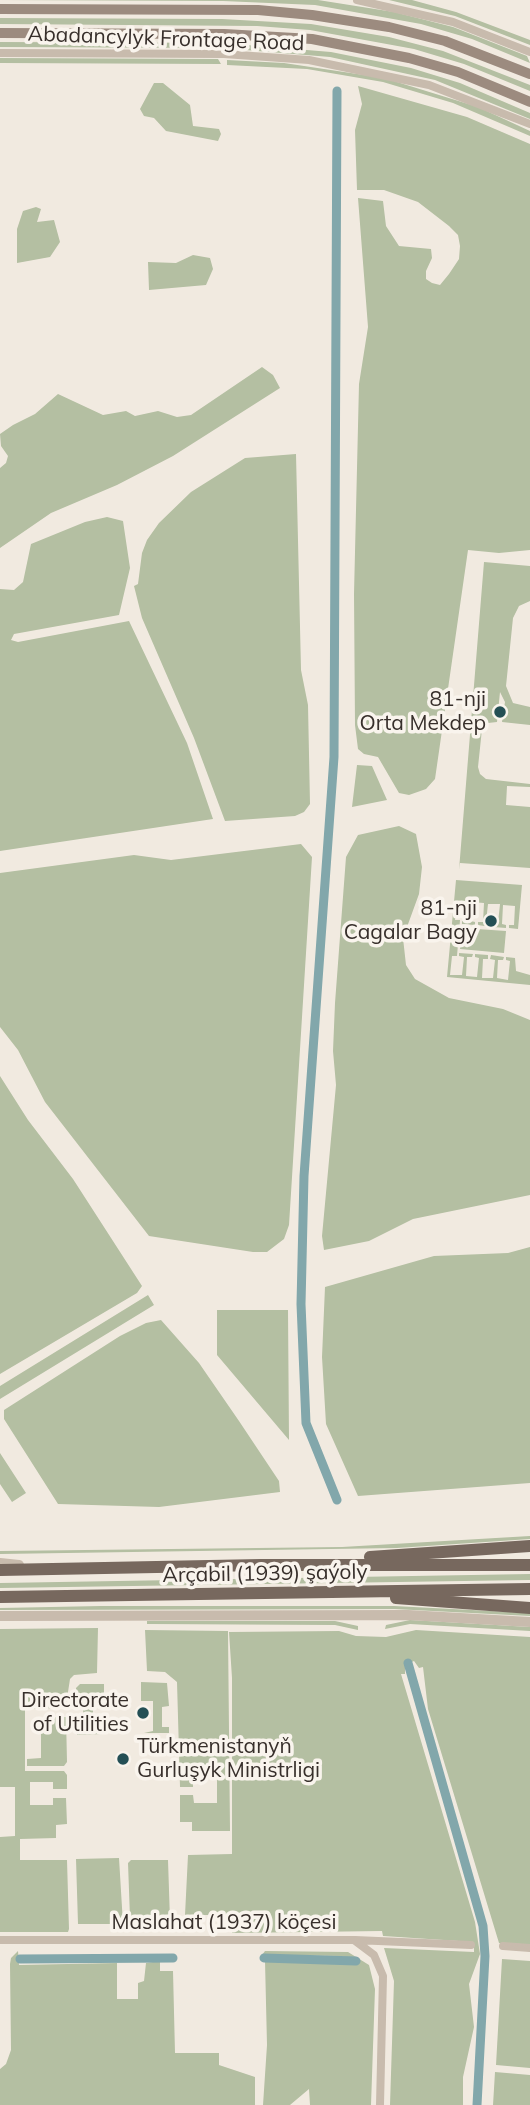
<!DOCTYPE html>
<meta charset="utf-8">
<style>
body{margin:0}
canvas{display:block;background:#f1eae0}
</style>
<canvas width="530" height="2105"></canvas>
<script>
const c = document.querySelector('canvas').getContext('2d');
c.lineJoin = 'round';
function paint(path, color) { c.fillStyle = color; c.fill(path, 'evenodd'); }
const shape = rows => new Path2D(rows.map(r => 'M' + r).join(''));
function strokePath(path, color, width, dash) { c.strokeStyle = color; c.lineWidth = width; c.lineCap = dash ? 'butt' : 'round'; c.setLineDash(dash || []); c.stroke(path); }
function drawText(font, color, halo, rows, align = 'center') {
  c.font = font + ' Mulish,sans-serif'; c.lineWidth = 7; c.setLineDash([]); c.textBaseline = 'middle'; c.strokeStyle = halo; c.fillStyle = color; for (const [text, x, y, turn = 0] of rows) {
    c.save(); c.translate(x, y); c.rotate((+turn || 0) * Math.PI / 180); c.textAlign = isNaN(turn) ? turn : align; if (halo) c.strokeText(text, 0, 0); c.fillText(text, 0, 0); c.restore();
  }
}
const green = shape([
 [0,0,318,0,394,12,453,27,527,56,530,63,472,39,421,24,315,5,223,1],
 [389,0,412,0,456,12,530,40,530,45,455,16],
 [0,18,222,19,311,24,389,37,443,51,530,85,530,91,464,64,414,49,310,30,257,26,0,24],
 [0,42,222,43,331,52,411,68,460,83,530,113,530,119,435,80,330,57,222,48,0,47],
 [0,58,218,59,221,64,0,63],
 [227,60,284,63,384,78,478,107,530,131,530,136,453,103,383,82,307,69,227,65],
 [154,83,163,83,190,105,193,126,219,129,221,134,218,141,166,131,154,118,144,116,140,109],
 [358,86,467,117,530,144,530,550,499,553,468,550,435,779,426,789,409,795,399,793,378,757,364,754,358,749,355,725,354,594,359,384,368,327,358,198,383,201,386,226,399,246,431,249,432,258,426,271,426,279,432,283,440,285,449,274,459,259,460,246,458,235,449,226,418,202,384,190,357,190,355,130,362,104],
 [36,207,41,209,37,222,54,220,60,242,50,257,17,263,17,229,23,211],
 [193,255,210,258,213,269,206,285,149,290,148,262,176,263],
 [262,367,273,375,280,388,173,456,117,485,51,513,0,548,0,468,6,463,8,456,1,446,0,434,13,425,35,414,58,394,103,415,126,411,135,416,158,411,177,417,191,415],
 [296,454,301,670,308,705,310,804,304,812,295,816,225,821,194,738,142,618,134,586,138,584,142,553,147,540,159,523,191,492,245,458],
 [107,517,123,521,130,568,119,615,14,634,11,640,18,642,129,621,187,743,213,819,0,851,0,589,14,590,23,582,31,544,85,522],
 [484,562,530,566,530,601,519,606,513,618,506,686,513,703,530,707,530,725,502,722,505,702,500,692,497,722,488,723,482,729,478,767,480,774,486,779,530,784,530,787,507,786,506,805,530,807,530,868,460,863,459,870],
 [357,765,372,766,387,800,352,807],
 [399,826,416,834,422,867,419,894,403,938,406,965,415,979,449,998,503,1009,530,1020,530,1195,413,1219,369,1241,324,1250,322,1236,336,1085,333,1051,335,1003,346,857,358,835],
 [301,844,312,857,289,1225,284,1239,267,1252,253,1252,149,1236,45,1102,18,1050,0,1027,0,873,134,855,171,860],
 [456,880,522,885,518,929,509,928,509,925,514,925,515,906,503,905,502,924,506,925,506,928,493,927,493,923,498,923,500,904,488,904,486,922,491,923,491,927,478,925,478,922,483,922,484,903,472,902,471,921,475,922,475,925,462,924,462,921,467,921,469,902,457,901,455,920,460,920,457,956,452,956,450,975,462,975,464,957,459,956,459,953,473,954,472,957,467,957,466,976,477,977,479,958,475,957,475,954,488,955,488,959,483,959,482,978,493,978,495,960,490,959,491,955,504,957,503,960,498,960,497,978,508,980,510,961,506,960,506,957,515,958,516,971,530,975,530,985,447,977],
 [462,928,506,931,504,953,460,949],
 [0,1076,28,1120,73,1179,142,1286,137,1293,0,1374],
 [530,1247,530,1483,358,1496,326,1424,322,1357,325,1287,434,1256,508,1253],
 [148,1295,154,1305,0,1399,0,1386],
 [217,1310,288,1310,289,1440,217,1355],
 [161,1320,199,1363,239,1421,279,1481,280,1492,159,1507,58,1504,4,1419,4,1410,120,1336,146,1323],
 [0,1453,26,1493,12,1502,0,1484],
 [530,1536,530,1539,397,1548,0,1554,0,1551,342,1547],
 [530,1574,530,1580,0,1588,0,1583],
 [394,1606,530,1613,530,1616,394,1609,0,1610,0,1608,101,1606],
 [410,1620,530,1627,530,1631,410,1624,385,1629,386,1625],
 [147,1621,335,1621,358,1626,358,1630,335,1625,147,1624],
 [98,1628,97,1673,74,1675,70,1679,66,1705,62,1708,25,1709,25,1771,64,1771,67,1775,67,1789,53,1789,53,1782,30,1782,30,1805,53,1805,53,1798,66,1798,67,1824,56,1825,56,1838,20,1839,20,1860,67,1860,69,1929,68,1932,0,1932,0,1837,15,1836,15,1787,0,1787,0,1629],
 [145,1630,228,1631,230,1831,192,1831,192,1822,180,1822,180,1795,193,1795,194,1803,217,1803,217,1779,193,1779,193,1787,180,1787,177,1682,165,1672,147,1671],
 [416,1630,530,1637,530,1945,499,1943,428,1709,423,1667,419,1668,414,1661,405,1665,405,1674,401,1674,475,1922,480,1954,469,1984,474,2027,463,2077,463,2105,390,2105,394,1981,384,1948,474,1952,474,1942,383,1936,382,1931,232,1933,232,1915,185,1915,188,1855,232,1854,232,1678,229,1632,339,1631,356,1636,386,1637],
 [141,1682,167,1683,169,1706,162,1707,162,1727,169,1727,169,1733,144,1733,153,1731,153,1701,141,1701],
 [80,1684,104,1684,104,1701,93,1701,93,1731,102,1731,102,1734,77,1735,77,1729,84,1728,83,1708,76,1708,76,1688],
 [41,1717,66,1717,67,1762,64,1766,27,1766,27,1759,41,1758],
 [119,1858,123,1924,78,1924,76,1859],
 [131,1860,168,1860,170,1920,130,1918,128,1863],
 [18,1951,19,1965,117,1963,117,1999,138,1999,138,1983,144,1981,146,1963,160,1961,160,1971,173,1971,175,2053,219,2053,219,2065,255,2077,255,2105,0,2105,0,2069,6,2064,11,2050,10,1964,11,1958],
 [265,1951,348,1952,369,1965,375,1989,371,2105,310,2105,309,2089,290,2105,263,2105,267,2045,265,1961,357,1963,357,1960,341,1956,262,1955],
 [502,1959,530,1961,530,2068,496,2065],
 [495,2072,530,2075,530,2105,493,2105]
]);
const canal = shape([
 [337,91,334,757,304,1176,301,1304,306,1423,337,1500],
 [408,1663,483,1926,485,1956,477,2105],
 [264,1958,356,1961],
 [20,1959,173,1958]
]);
const minor = shape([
 [357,0,453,22,530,52],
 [0,53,224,54,309,60,429,85,530,124],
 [0,1940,354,1940,374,1955,383,1976,380,2105],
 [355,1940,471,1945],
 [503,1946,530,1948]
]);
const tertiary = shape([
 [0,1563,19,1565],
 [0,1616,408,1615,530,1622]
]);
const secondary = shape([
 [0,9,258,10,312,15,389,27,445,41,530,74],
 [0,33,224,34,312,39,409,58,458,72,530,102]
]);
const primary = shape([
 [370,1557,530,1546],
 [0,1570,261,1565,530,1565],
 [0,1597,530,1589],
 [396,1598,530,1608]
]);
const markers = [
 [500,712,7,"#244f55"],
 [491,921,7,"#244f55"],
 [143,1713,7,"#244f55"],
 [123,1759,7,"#244f55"]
];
const streetNames = [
 ["Abadancylyk Frontage Road",166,39,2],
 ["Arçabil (1939) şaýoly",265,1574,-1],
 ["Maslahat (1937) köçesi",224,1923]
];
const poiNames = [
 ["81-nji",486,700],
 ["Orta Mekdep",486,724],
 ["81-nji",477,909],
 ["Cagalar Bagy",477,933],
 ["Directorate",129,1701],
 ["of Utilities",129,1725],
 ["Türkmenistanyň",137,1747,"left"],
 ["Gurluşyk Ministrligi",137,1771,"left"]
];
paint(green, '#b4bfa2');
strokePath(canal, '#82a7ab', 9);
strokePath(minor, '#c8bbad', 8);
strokePath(tertiary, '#c8bbad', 10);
strokePath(secondary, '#9c8b7f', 10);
strokePath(primary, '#77685e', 12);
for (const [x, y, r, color] of markers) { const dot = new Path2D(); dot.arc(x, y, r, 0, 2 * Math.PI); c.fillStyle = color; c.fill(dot); strokePath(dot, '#f9f4ed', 2.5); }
drawText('21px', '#372f2b', '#f9f4ed', streetNames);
drawText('21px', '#372f2b', '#f9f4ed', poiNames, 'right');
</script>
